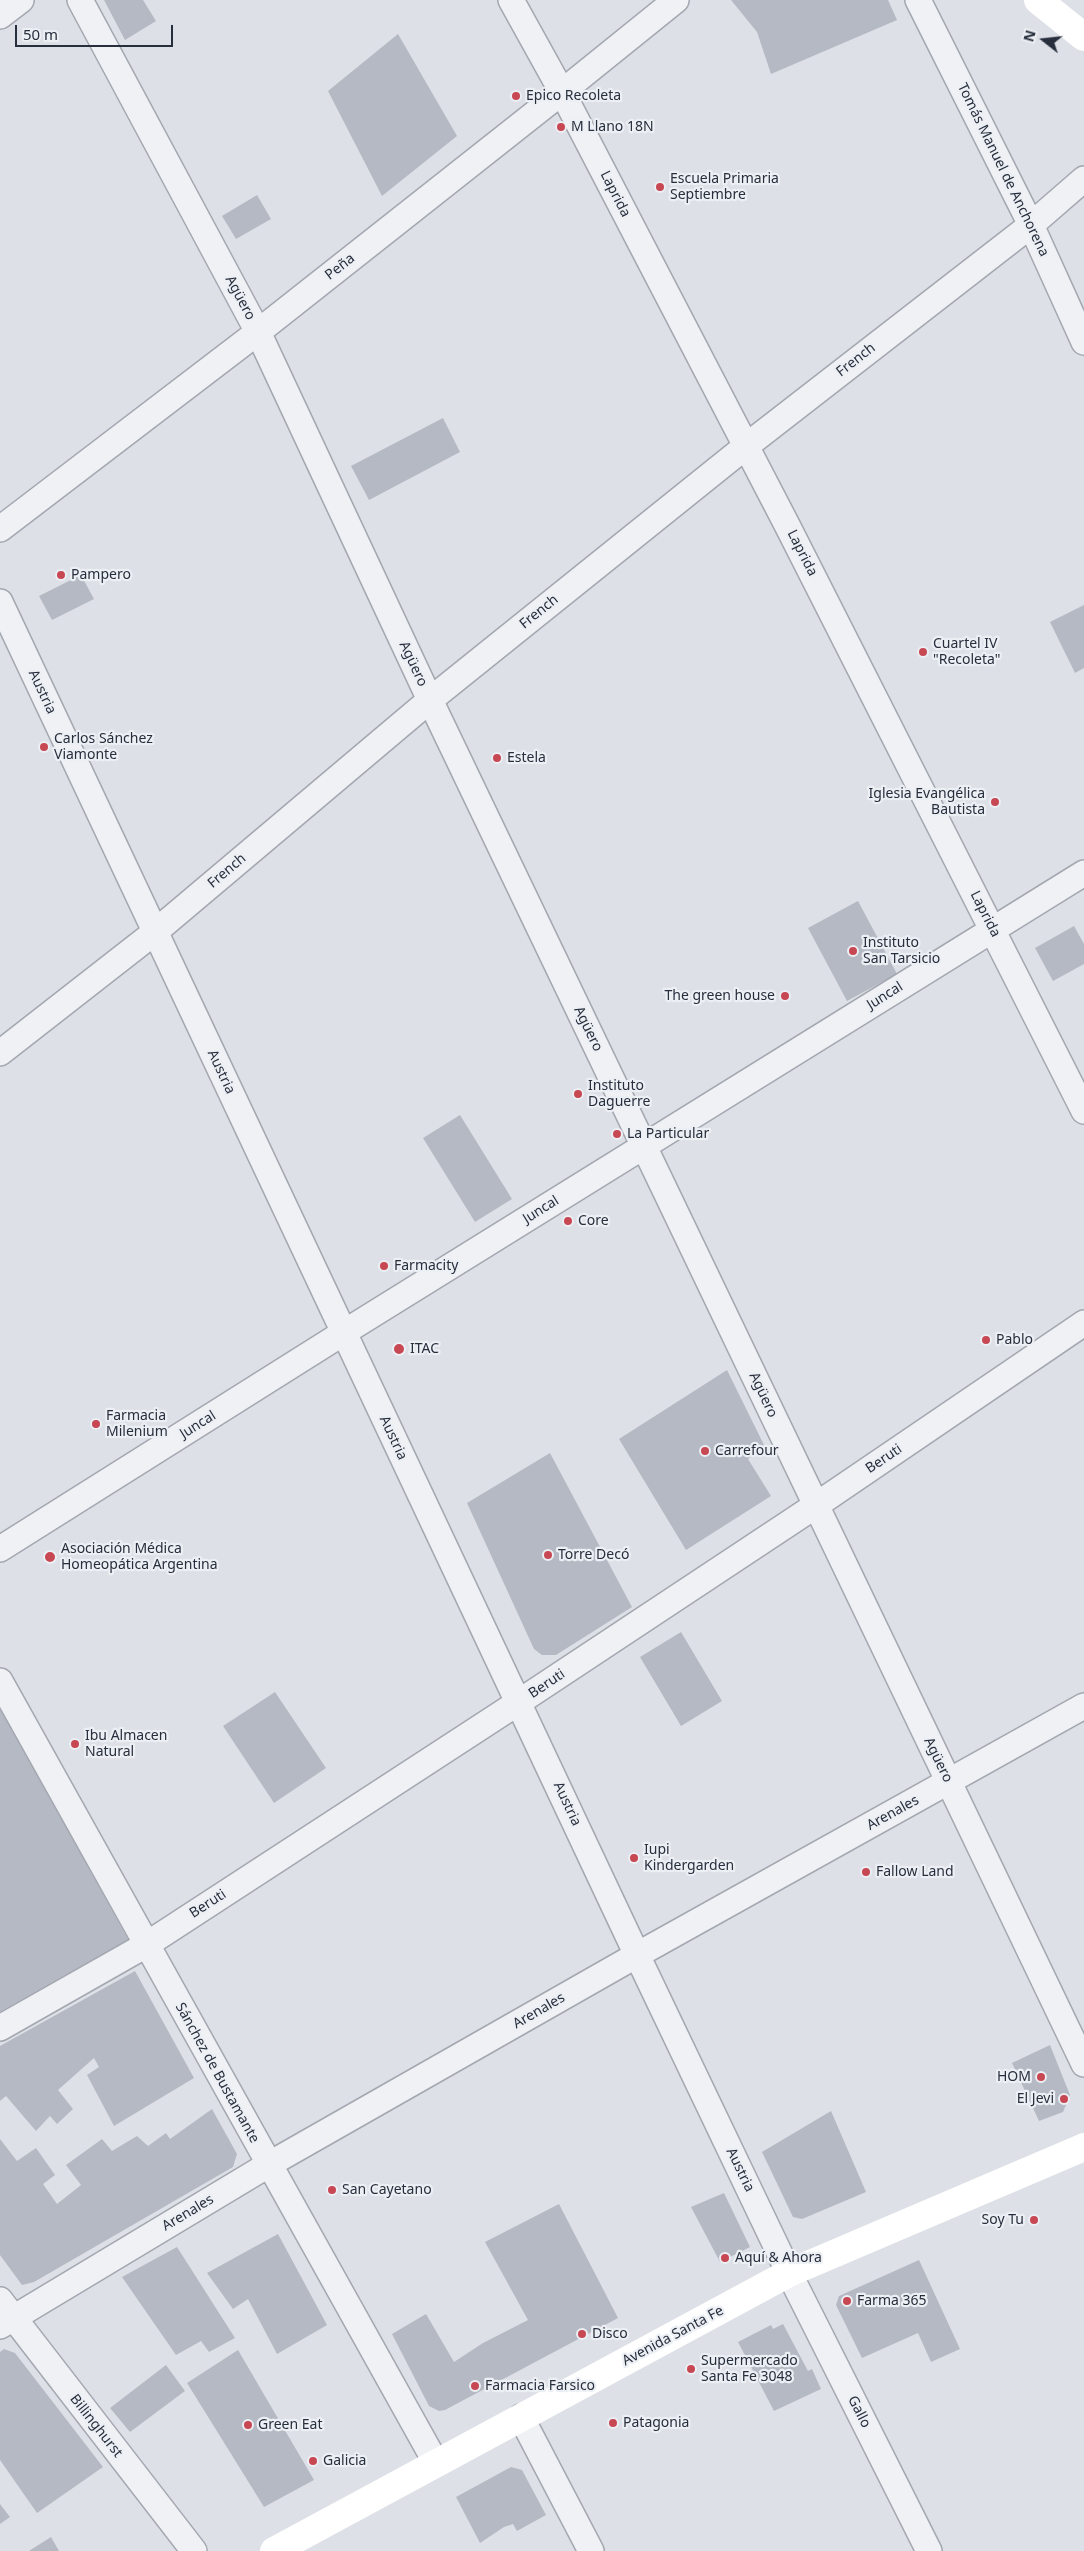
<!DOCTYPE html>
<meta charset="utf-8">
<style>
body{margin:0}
#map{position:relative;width:1084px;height:2551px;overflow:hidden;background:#dde0e6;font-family:"Noto Sans",sans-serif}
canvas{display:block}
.north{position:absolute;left:1019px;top:15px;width:50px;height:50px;-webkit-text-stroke:4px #eceff4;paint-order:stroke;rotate:286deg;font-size:14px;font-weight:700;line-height:20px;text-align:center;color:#272e3c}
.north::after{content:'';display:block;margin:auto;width:18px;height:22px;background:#272e3c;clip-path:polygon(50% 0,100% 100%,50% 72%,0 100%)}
.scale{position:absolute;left:15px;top:25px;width:158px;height:22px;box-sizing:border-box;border:2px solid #272e3c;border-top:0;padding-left:6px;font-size:15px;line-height:18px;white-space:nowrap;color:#272e3c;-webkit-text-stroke:4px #eceff4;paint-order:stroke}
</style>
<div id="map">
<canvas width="1084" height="2551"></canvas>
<div class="north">N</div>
<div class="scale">50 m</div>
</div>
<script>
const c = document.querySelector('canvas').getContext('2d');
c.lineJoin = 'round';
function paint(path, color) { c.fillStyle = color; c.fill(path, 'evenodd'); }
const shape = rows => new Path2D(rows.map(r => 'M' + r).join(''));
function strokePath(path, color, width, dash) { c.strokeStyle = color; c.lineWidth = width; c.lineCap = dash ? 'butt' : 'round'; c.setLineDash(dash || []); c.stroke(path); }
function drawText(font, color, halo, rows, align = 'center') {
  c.font = font + ' "Noto Sans",sans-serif'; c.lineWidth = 4.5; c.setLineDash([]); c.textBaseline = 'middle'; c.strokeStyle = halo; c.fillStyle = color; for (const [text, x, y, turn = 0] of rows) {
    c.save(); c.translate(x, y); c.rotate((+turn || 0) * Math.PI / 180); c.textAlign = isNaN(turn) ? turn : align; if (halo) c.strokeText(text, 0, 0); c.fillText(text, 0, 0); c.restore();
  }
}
const building = shape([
 [104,0,143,0,156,21,125,40],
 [731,0,888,0,897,20,771,74,757,32],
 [398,34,457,136,382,196,328,91],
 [257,195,271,219,236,239,222,216],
 [443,418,460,452,369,500,351,466],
 [81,575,94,599,52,620,39,596],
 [1084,605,1084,668,1075,673,1050,622],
 [858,901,897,974,847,1001,808,928],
 [1074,926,1084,944,1084,964,1053,981,1035,948],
 [460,1115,512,1199,475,1222,423,1138],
 [727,1370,764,1445,748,1459,771,1496,686,1550,619,1439],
 [550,1453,632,1607,556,1655,542,1655,534,1649,467,1503],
 [681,1632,722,1701,681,1726,640,1657],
 [275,1692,326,1768,274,1803,223,1726],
 [0,1707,129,1941,0,2013],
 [135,1971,194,2078,114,2126,87,2075,99,2067,94,2058,58,2090,73,2109,57,2124,50,2116,36,2131,6,2096,0,2101,0,2046],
 [1050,2045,1070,2095,1063,2112,1039,2121,1012,2063],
 [212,2109,237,2154,233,2167,34,2282,22,2285,0,2255,0,2139,17,2161,36,2148,55,2175,43,2184,57,2204,81,2185,66,2165,102,2139,112,2151,137,2136,148,2146,166,2133,170,2139],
 [831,2111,866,2192,802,2219,793,2217,762,2152],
 [724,2193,750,2247,720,2262,691,2207],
 [559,2204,618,2318,445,2410,439,2411,429,2406,392,2334,426,2314,454,2362,483,2343,528,2320,485,2242],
 [278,2234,327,2325,277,2354,248,2299,233,2309,207,2273],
 [177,2247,235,2338,209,2352,201,2341,176,2355,122,2277],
 [919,2260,960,2349,931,2362,918,2333,862,2358,836,2305,839,2296],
 [783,2324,808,2371,812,2369,821,2389,774,2411,738,2342,771,2325,773,2329],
 [4,2349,15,2353,103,2467,37,2513,0,2460,0,2352],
 [238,2350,314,2480,264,2507,187,2383],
 [166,2365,185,2391,130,2432,110,2408],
 [511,2467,522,2470,546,2515,517,2531,513,2524,504,2527,480,2543,456,2497],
 [0,2504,10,2517,0,2524],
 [51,2537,59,2551,29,2551]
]);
const street = shape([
 [80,0,258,332,430,700,1084,2064],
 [511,0,562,92,787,525,1084,1111],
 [918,0,1031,225,1084,342],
 [0,16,21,0],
 [0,529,258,332,562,92,676,0],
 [0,602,637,1955,789,2273,929,2551],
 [0,1053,155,932,430,700,745,447,1031,225,1084,179],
 [0,1549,343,1333,1084,873],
 [0,1681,436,2463],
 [0,2028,146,1945,519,1702,815,1506,1084,1323],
 [0,2300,194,2551],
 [0,2326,268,2165,637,1955,1084,1706],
 [521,2417,591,2551]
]);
const secondary = shape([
 [1038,0,1084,37],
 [274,2551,789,2273,1084,2147]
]);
const markers = [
 [516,96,5,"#c74753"],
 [561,127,5,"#c74753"],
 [660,187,5,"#c74753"],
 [61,575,5,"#c74753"],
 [923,652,5,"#c74753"],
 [44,747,5,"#c74753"],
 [497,758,5,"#c74753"],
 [995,802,5,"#c74753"],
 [853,951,5,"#c74753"],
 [785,996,5,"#c74753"],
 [578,1094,5,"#c74753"],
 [617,1134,5,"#c74753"],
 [568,1221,5,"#c74753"],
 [384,1266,5,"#c74753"],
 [986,1340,5,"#c74753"],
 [399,1349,6,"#c74753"],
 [96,1424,5,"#c74753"],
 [705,1451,5,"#c74753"],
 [548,1555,5,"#c74753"],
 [50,1557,6,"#c74753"],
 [75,1744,5,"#c74753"],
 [634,1858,5,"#c74753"],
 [866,1872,5,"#c74753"],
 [1041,2077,5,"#c74753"],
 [1064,2099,5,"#c74753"],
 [332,2190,5,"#c74753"],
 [1034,2220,5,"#c74753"],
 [725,2258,5,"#c74753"],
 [847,2301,5,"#c74753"],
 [582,2334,5,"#c74753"],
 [691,2369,5,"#c74753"],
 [475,2386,5,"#c74753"],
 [613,2423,5,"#c74753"],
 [248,2425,5,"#c74753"],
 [313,2461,5,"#c74753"]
];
const poiNames = [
 ["Epico Recoleta",526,96],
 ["M Llano 18N",571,127],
 ["Escuela Primaria",670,179],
 ["Septiembre",670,195],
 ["Pampero",71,575],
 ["Cuartel IV",933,644],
 ["\"Recoleta\"",933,660],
 ["Carlos Sánchez",54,739],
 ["Viamonte",54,755],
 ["Estela",507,758],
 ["Iglesia Evangélica",985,794,"right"],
 ["Bautista",985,810,"right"],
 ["Instituto",863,943],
 ["San Tarsicio",863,959],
 ["The green house",775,996,"right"],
 ["Instituto",588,1086],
 ["Daguerre",588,1102],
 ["La Particular",627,1134],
 ["Core",578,1221],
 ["Farmacity",394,1266],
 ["Pablo",996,1340],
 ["ITAC",410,1349],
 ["Farmacia",106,1416],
 ["Milenium",106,1432],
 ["Carrefour",715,1451],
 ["Asociación Médica",61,1549],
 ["Homeopática Argentina",61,1565],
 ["Torre Decó",558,1555],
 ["Ibu Almacen",85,1736],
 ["Natural",85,1752],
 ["Iupi",644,1850],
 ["Kindergarden",644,1866],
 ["Fallow Land",876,1872],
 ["HOM",1031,2077,"right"],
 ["El Jevi",1054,2099,"right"],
 ["San Cayetano",342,2190],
 ["Soy Tu",1024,2220,"right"],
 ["Aquí & Ahora",735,2258],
 ["Farma 365",857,2301],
 ["Disco",592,2334],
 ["Supermercado",701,2361],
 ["Santa Fe 3048",701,2377],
 ["Farmacia Farsico",485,2386],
 ["Patagonia",623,2423],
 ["Green Eat",258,2425],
 ["Galicia",323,2461]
];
const streetNames = [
 ["Tomás Manuel de Anchorena",1003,170,64],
 ["Laprida",615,194,63],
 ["Peña",340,267,-38],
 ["Agüero",240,298,62],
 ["French",856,360,-38],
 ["Laprida",802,553,63],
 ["French",539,612,-39],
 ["Agüero",413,664,65],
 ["Austria",42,692,65],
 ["French",227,871,-40],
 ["Laprida",985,914,63],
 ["Juncal",885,996,-32],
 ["Agüero",588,1029,64],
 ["Austria",221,1072,65],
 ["Juncal",541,1210,-32],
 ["Agüero",763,1395,65],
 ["Juncal",198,1425,-32],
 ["Austria",393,1438,65],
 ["Beruti",884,1459,-34],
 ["Beruti",547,1684,-34],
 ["Agüero",938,1760,64],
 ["Austria",567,1804,65],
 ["Arenales",893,1813,-29],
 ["Beruti",208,1904,-33],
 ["Arenales",539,2011,-30],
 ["Sánchez de Bustamante",217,2073,61],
 ["Austria",740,2170,64],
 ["Arenales",188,2213,-31],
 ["Avenida Santa Fe",673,2336,-28],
 ["Gallo",859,2412,63],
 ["Billinghurst",96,2426,52]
];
paint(building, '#b5b9c3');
strokePath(street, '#a3a7b0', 28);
strokePath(street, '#f0f1f5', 25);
strokePath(secondary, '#fff', 28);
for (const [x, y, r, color] of markers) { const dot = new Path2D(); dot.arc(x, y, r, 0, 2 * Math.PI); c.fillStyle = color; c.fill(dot); strokePath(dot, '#eceff4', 2); }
drawText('14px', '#272e3c', '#eceff4', poiNames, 'left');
drawText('14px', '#272e3c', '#eceff4', streetNames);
</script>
